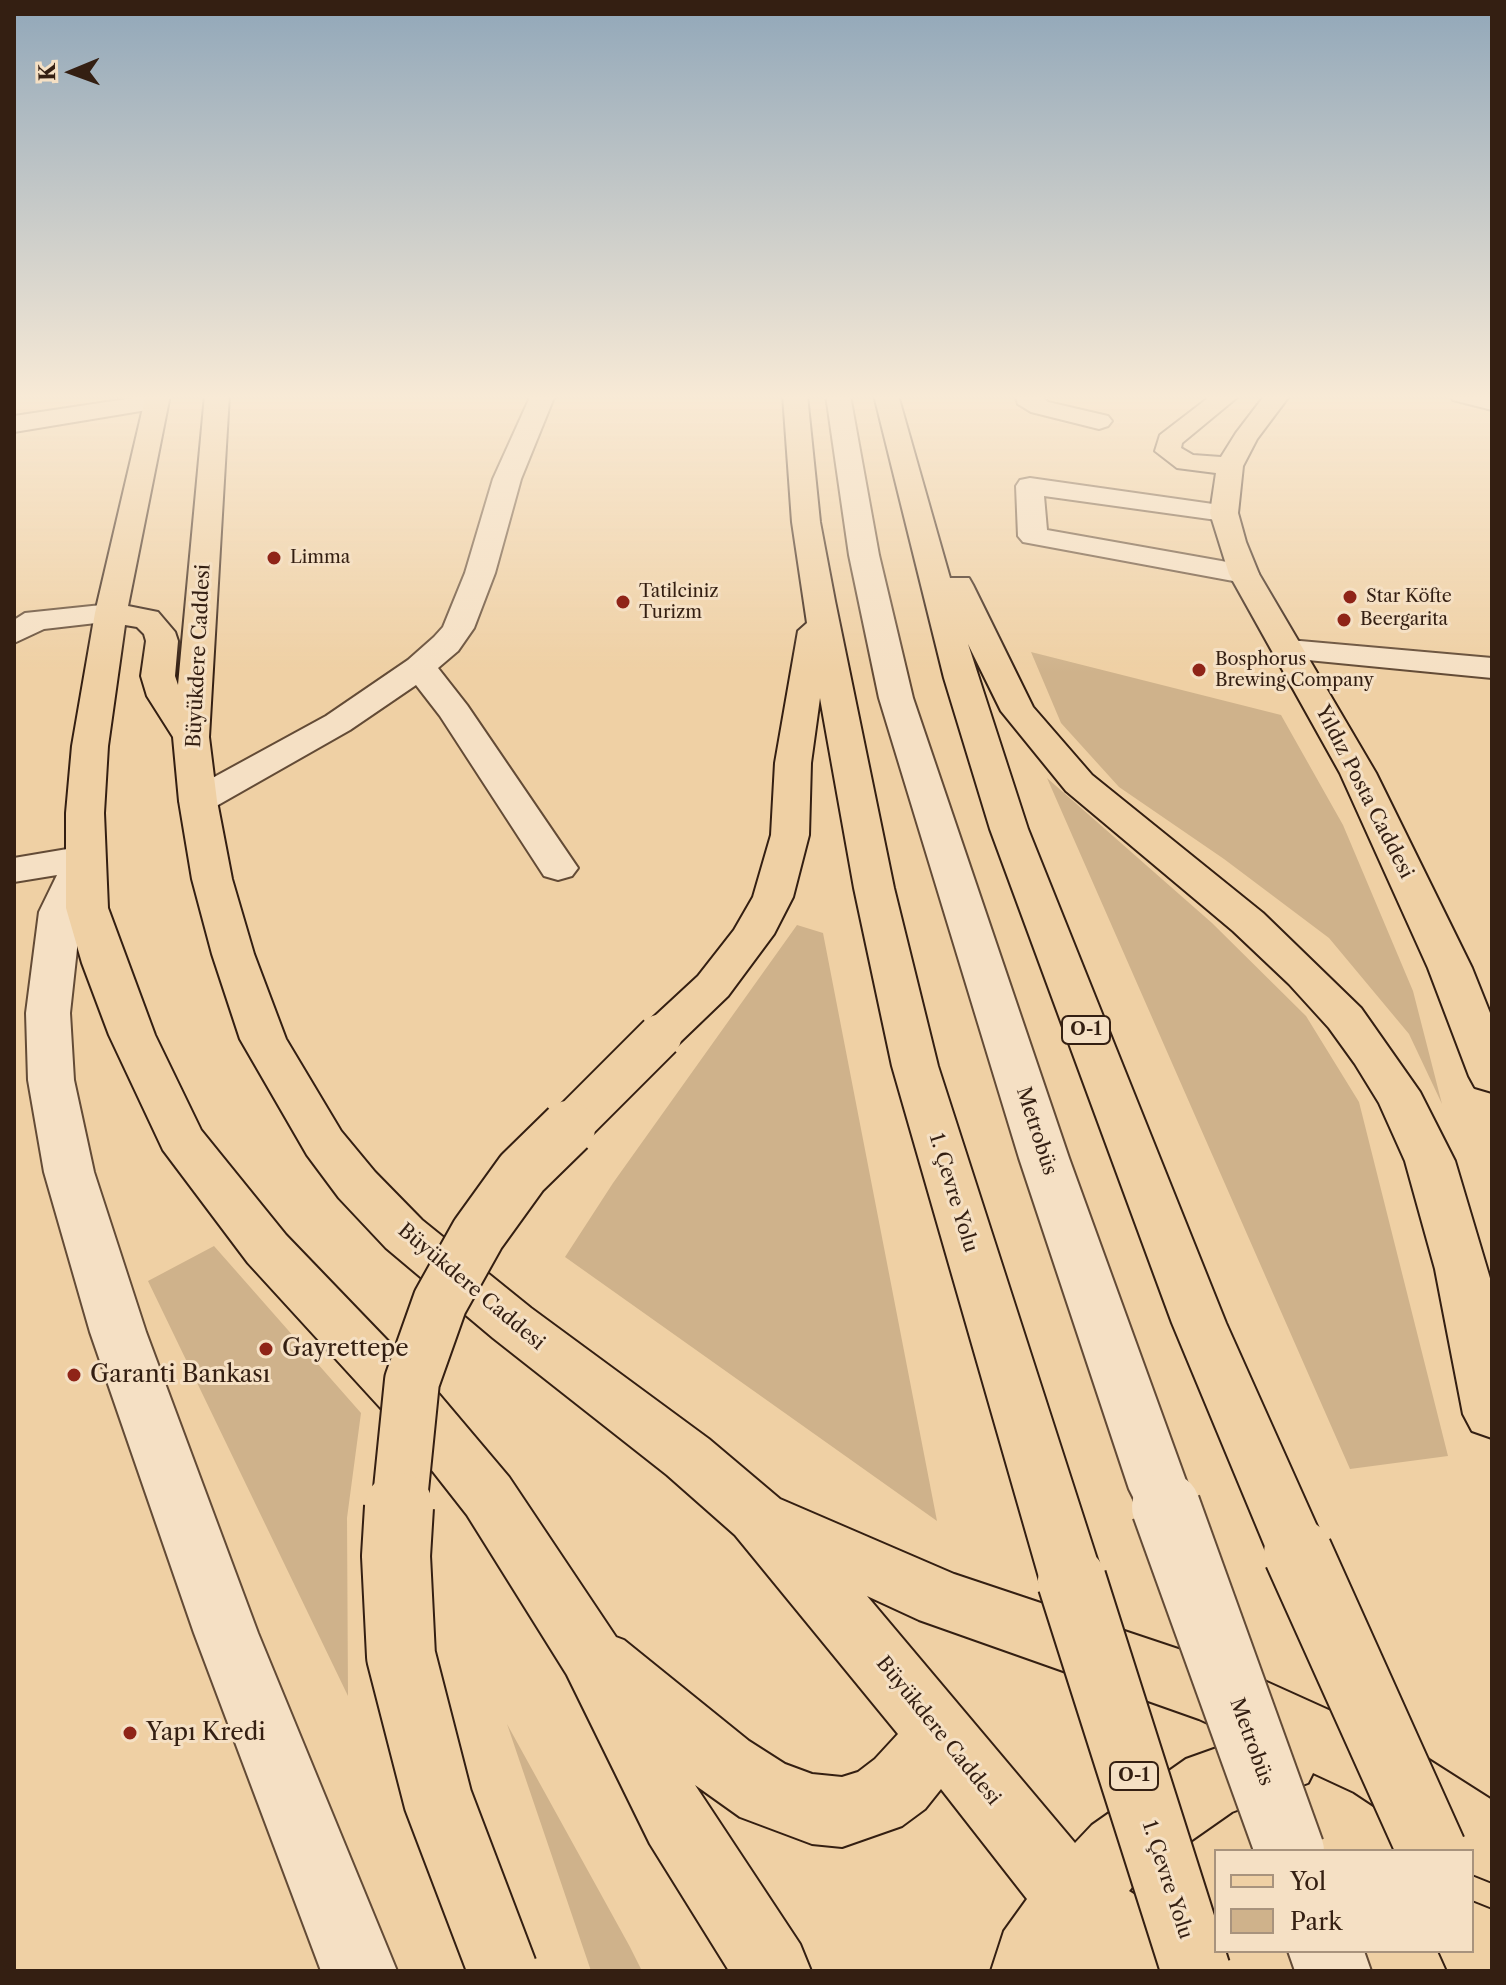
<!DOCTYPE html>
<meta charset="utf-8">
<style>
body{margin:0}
#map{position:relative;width:1506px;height:1985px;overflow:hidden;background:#efd0a4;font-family:"Libre Caslon Text",serif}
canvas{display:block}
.frame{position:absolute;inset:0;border:16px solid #341f12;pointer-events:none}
.legend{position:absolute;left:1214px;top:1849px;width:260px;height:104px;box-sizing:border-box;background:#f5e0c4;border:2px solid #a8937d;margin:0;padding:10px 14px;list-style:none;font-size:24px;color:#341f12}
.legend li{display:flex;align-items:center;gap:16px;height:40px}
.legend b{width:40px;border:2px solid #a8937d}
.north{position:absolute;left:32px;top:32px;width:80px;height:80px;-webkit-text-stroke:6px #f5e0c4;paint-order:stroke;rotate:269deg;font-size:22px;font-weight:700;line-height:32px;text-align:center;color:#341f12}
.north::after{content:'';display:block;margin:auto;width:28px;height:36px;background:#341f12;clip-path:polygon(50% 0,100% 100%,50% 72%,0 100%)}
</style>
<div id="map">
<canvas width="1506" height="1985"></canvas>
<div class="frame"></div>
<ul class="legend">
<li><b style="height:10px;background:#efd0a4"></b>Yol</li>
<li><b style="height:22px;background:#cfb28b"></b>Park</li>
</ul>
<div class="north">K</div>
</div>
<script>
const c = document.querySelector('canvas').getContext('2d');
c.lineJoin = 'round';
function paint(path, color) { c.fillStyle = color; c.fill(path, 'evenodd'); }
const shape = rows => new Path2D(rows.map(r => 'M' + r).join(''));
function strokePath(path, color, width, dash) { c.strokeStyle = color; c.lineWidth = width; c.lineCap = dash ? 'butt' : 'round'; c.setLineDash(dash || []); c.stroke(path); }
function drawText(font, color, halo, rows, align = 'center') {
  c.font = font + ' "Libre Caslon Text",serif'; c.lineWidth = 6; c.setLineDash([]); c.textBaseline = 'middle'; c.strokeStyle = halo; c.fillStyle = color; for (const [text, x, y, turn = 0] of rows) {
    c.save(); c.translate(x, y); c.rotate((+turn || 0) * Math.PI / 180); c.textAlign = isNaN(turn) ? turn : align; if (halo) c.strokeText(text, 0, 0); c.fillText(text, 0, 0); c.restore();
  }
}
const green = shape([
 [1031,652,1281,715,1343,825,1413,991,1442,1104,1409,1034,1329,938,1224,859,1119,787,1061,723],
 [1047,778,1212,923,1306,1016,1359,1102,1448,1456,1350,1469],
 [797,925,823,933,937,1521,565,1257,613,1183],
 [214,1246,361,1413,347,1518,348,1696,148,1281],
 [507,1724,630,1947,642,1971,591,1971]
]);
const minor = shape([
 [153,395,165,397,168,402,165,407,14,432,14,416,153,395],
 [531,395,555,395,521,479,495,573,474,628,458,651,438,668,467,705,578,868,572,876,558,880,544,876,440,716,416,685,350,730,211,809,198,812,185,809,179,801,185,793,326,716,408,660,434,637,443,627,465,573,493,479,531,395],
 [826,395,850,395,879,555,913,698,1069,1158,1189,1489,1180,1507,1159,1515,1138,1507,1129,1489,1019,1158,879,698,849,555,826,395],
 [1015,395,1039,395,1048,402,1108,416,1112,421,1108,426,1099,429,1031,412,1018,404,1015,395],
 [1450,395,1492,395,1492,410,1453,400,1450,395],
 [1030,478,1234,507,1238,513,1234,519,1224,521,1044,496,1047,530,1244,565,1255,568,1259,574,1255,580,1244,583,1023,542,1018,536,1016,486,1020,480,1030,478],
 [111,604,122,606,127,613,122,620,44,629,14,643,14,620,25,613,111,604],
 [1289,640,1492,658,1492,678,1277,657,1273,650,1277,643,1289,640],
 [85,846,99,850,105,858,81,912,70,1013,74,1080,94,1172,146,1332,258,1633,397,1971,321,1971,194,1633,90,1332,44,1172,28,1080,26,1013,39,912,57,875,14,882,14,858,85,846],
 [1288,1951,1364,1951,1371,1971,1295,1971,1288,1951]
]);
const major = shape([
 [146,395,170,395,128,606,158,612,175,632,178,641,175,676,178,685,205,395,229,395,209,737,217,801,232,879,254,954,286,1039,341,1131,375,1172,422,1220,531,1308,709,1439,780,1499,954,1574,1238,1669,1404,1744,1492,1800,1492,1882,1472,1874,1472,1851,1443,1851,1354,1792,1313,1773,1308,1783,1232,1812,1142,1875,1129,1891,1153,1906,1193,1944,1204,1971,991,1971,1004,1931,1027,1899,941,1789,925,1809,902,1826,842,1847,812,1844,740,1817,695,1785,800,1944,811,1971,729,1971,650,1844,567,1675,467,1515,398,1427,248,1263,163,1150,109,1035,82,963,66,908,66,813,72,746,95,613,146,395],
 [125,625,137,627,144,634,146,641,141,676,147,696,173,737,179,801,192,879,212,954,240,1039,307,1155,339,1198,386,1248,493,1338,667,1475,735,1535,898,1734,875,1759,858,1772,842,1777,812,1774,785,1764,749,1741,624,1640,616,1637,509,1477,438,1393,286,1235,201,1130,155,1035,108,908,104,813,108,746,125,625],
 [867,1596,919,1620,1199,1719,1242,1739,1186,1759,1092,1825,1075,1843,867,1596],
 [1212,395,1240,395,1182,443,1181,448,1193,455,1221,457,1236,433,1265,395,1290,395,1257,439,1243,466,1238,513,1246,542,1259,574,1376,773,1472,968,1492,1018,1492,1092,1475,1087,1469,1076,1428,968,1340,773,1229,574,1210,513,1216,473,1177,468,1155,451,1160,435,1212,395]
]);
const highway = shape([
 [783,395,807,395,820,522,835,601,894,888,938,1066,1104,1581,1094,1601,1072,1610,1050,1601,1040,1581,892,1066,854,888,820,698,811,763,809,835,793,897,774,934,728,996,676,1046,660,1051,644,1046,637,1036,644,1026,698,976,734,930,753,897,771,835,775,763,798,631,807,623,792,522,783,395],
 [874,395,898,395,950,578,969,578,973,585,1033,707,1092,775,1263,913,1361,1008,1420,1092,1455,1161,1492,1285,1492,1438,1472,1431,1463,1414,1435,1269,1405,1161,1379,1103,1355,1064,1329,1028,1289,984,1233,931,1066,791,1001,711,968,644,1028,829,1226,1323,1329,1553,1320,1573,1298,1581,1276,1573,1172,1323,990,829,944,678,874,395],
 [1472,1902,1492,1910,1492,1971,1448,1971,1439,1951,1472,1951,1472,1902]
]);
const minorBridgeFar1 = shape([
 [1159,1489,1166,1509]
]);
const minorBridge = shape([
 [1166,1507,1290,1851]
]);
const highwayBridgeFar2 = shape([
 [566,1130,660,1036]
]);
const highwayBridgeFar1 = shape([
 [399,1509,412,1381,440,1302,478,1234,522,1173,568,1128]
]);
const highwayBridge = shape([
 [399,1507,396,1556,401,1656,438,1800,503,1971],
 [1298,1553,1432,1851],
 [1072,1581,1196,1971]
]);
const markers = [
 [274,558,8,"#8f2418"],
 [1350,597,8,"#8f2418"],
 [623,602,8,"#8f2418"],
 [1344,620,8,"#8f2418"],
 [1199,670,8,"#8f2418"],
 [266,1349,8,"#8f2418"],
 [74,1375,8,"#8f2418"],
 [130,1733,8,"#8f2418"]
];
const farPoinames = [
 ["Limma",290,558],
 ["Tatilciniz",639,592],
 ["Turizm",639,613],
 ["Star Köfte",1366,597],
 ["Beergarita",1360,620],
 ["Bosphorus",1215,660],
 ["Brewing Company",1215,681]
];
const shields = [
 [1086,1030,48],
 [1134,1776,48]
];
const shieldNames = [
 ["O-1",1086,1030],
 ["O-1",1134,1776]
];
const streetNames = [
 ["Büyükdere Caddesi",199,656,-87],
 ["Yıldız Posta Caddesi",1364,792,63],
 ["Metrobüs",1036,1131,72],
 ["1. Çevre Yolu",953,1193,73],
 ["Büyükdere Caddesi",471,1287,40],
 ["Büyükdere Caddesi",938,1731,51],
 ["Metrobüs",1251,1742,70],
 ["1. Çevre Yolu",1167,1880,72]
];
const nearPoinames = [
 ["Gayrettepe",282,1349],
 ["Garanti Bankası",90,1375],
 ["Yapı Kredi",146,1733]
];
paint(green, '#cfb28b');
strokePath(minor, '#634b36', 4);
strokePath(major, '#341f12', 4);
strokePath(highway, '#341f12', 4);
paint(minor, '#f5e0c4');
paint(major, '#efd0a4');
paint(highway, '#efd0a4');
strokePath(minorBridgeFar1, '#634b36', 58, []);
strokePath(minorBridge, '#634b36', 72, []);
strokePath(highwayBridgeFar2, '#341f12', 47, []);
strokePath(highwayBridgeFar1, '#341f12', 58, []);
strokePath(highwayBridge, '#341f12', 72, []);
strokePath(minorBridgeFar1, '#f5e0c4', 54);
strokePath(minorBridge, '#f5e0c4', 68);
strokePath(highwayBridgeFar2, '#efd0a4', 43);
strokePath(highwayBridgeFar1, '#efd0a4', 54);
strokePath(highwayBridge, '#efd0a4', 68);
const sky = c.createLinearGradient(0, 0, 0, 673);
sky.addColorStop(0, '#91a7b9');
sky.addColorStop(0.59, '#f8ead6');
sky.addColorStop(1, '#f8ead600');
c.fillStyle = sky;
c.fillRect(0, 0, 1506, 673);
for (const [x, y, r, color] of markers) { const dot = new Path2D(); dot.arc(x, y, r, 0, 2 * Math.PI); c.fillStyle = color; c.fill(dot); strokePath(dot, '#f5e0c4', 3); }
drawText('18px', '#341f12', '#f5e0c4', farPoinames, 'left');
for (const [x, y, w] of shields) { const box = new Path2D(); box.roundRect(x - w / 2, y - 14, w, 28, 6); c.fillStyle = '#f5e0c4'; c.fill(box); strokePath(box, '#341f12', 2); }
drawText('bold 18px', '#341f12', null, shieldNames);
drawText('20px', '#341f12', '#f5e0c4', streetNames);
drawText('24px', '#341f12', '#f5e0c4', nearPoinames, 'left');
</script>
